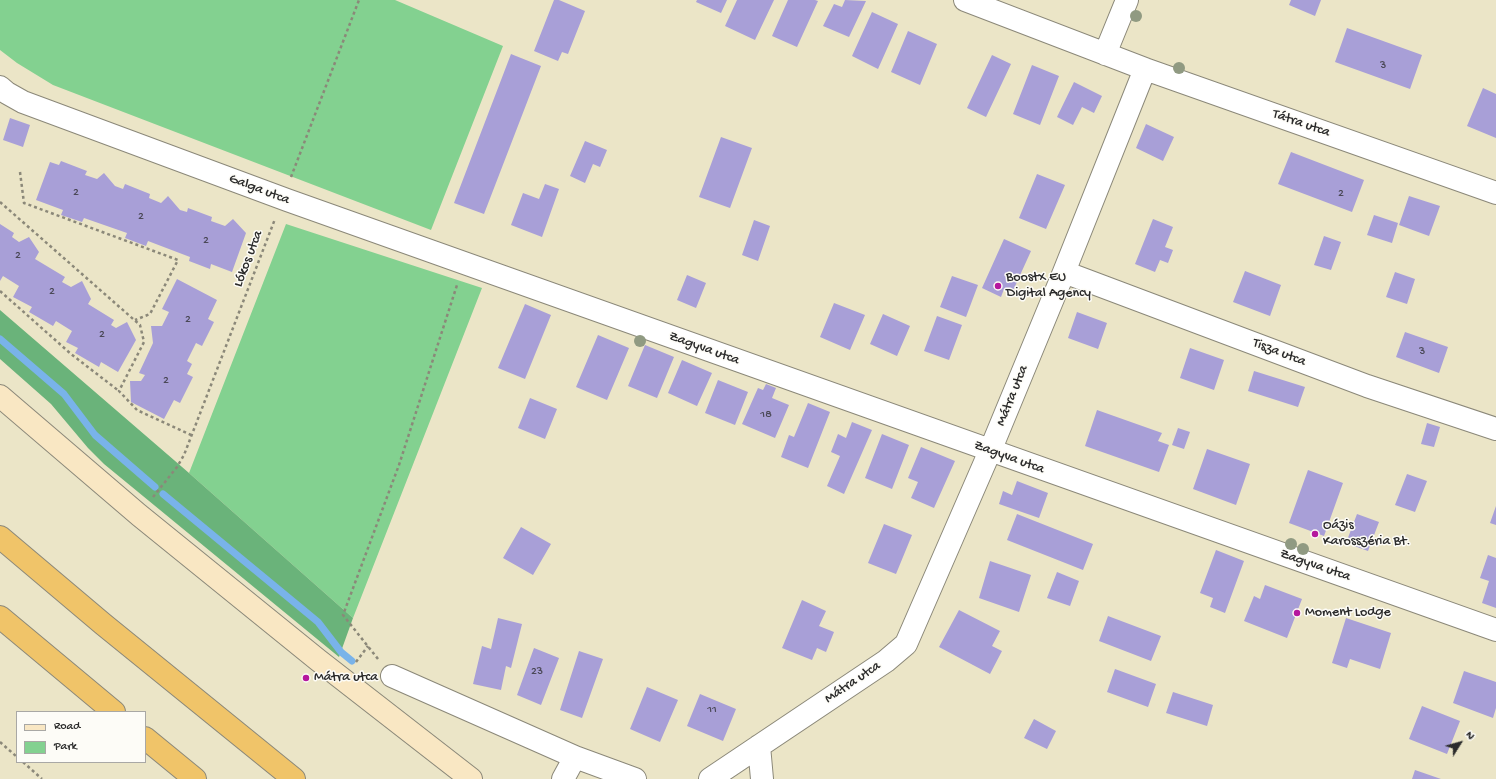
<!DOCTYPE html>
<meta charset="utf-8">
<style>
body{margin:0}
#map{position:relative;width:1496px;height:779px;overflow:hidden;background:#ebe5c7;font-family:"Gochi Hand",sans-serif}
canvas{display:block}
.legend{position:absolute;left:16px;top:711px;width:130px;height:52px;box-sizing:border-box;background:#fdfcf7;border:1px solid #a9a8a5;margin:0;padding:5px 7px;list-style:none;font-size:12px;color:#2b2b2b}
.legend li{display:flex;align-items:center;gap:8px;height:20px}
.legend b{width:20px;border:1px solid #a9a8a5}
.north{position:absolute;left:1440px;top:723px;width:40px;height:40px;-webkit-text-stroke:3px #fdfcf7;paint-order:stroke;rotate:53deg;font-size:11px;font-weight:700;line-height:16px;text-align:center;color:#2b2b2b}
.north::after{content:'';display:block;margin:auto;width:14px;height:18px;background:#2b2b2b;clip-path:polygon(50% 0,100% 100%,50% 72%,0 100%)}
</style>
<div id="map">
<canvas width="1496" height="779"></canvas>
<ul class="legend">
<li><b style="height:5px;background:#f9e7c3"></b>Road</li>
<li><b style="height:11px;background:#83d190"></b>Park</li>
</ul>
<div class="north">N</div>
</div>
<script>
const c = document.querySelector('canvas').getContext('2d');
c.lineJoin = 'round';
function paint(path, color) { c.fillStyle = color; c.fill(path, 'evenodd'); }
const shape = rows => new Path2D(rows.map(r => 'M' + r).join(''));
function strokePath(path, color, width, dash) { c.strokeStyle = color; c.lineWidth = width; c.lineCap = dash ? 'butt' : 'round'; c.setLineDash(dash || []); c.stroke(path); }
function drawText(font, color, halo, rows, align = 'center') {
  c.font = font + ' "Gochi Hand",sans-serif'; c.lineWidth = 3; c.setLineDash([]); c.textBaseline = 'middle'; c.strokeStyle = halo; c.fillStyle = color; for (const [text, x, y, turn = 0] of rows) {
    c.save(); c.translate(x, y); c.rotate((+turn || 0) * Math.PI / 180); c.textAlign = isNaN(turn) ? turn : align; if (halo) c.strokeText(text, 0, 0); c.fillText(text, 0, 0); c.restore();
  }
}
const green = shape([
 [0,0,395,0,503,46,431,230,53,85,17,63,0,50],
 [286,224,482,288,353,618,189,473]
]);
const forest = shape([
 [0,310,189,473,353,618,339,657,104,464,88,448,51,404,0,359]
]);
const stream = shape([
 [0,339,64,394,95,435,155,487],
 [163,494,318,622,341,652,352,661]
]);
const building = shape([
 [554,0,559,0,585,11,568,54,562,52,558,61,534,51],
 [697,0,727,0,721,13,696,2],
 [737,0,774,0,755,40,725,26],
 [788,0,815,0,818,1,797,47,772,36],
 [845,0,866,1,849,37,823,26,834,4,842,7],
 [1291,0,1321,0,1315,16,1289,5],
 [872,12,898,24,878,69,852,56],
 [1347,28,1422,55,1410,89,1335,62],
 [908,31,937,44,920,85,891,72],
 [511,54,541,66,484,214,454,203],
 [992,55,1011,64,986,117,967,108],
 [1032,65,1059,76,1040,125,1013,114],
 [1074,82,1102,96,1094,113,1082,107,1073,125,1057,117],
 [1483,88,1496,94,1496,138,1467,126],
 [10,118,30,125,23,147,3,140],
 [1146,124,1174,137,1163,161,1136,148],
 [721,137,752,148,730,208,699,197],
 [585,141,607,150,600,167,593,164,585,183,570,176],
 [1291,152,1364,180,1352,212,1278,184],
 [61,161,87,171,85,175,97,179,104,173,115,186,123,189,125,184,150,194,149,198,161,203,168,196,180,210,187,212,188,208,212,217,211,221,225,226,233,219,246,233,232,272,211,264,210,269,189,261,190,257,148,241,146,246,125,238,127,233,84,218,82,222,61,215,63,210,36,200,50,162,59,165],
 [1037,174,1065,185,1046,229,1019,218],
 [545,184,559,189,542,237,511,225,523,193,539,199],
 [1409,196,1440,206,1429,236,1399,225],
 [1374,215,1398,223,1392,243,1367,235],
 [1153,219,1173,227,1165,247,1173,250,1168,263,1160,260,1155,272,1135,264],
 [754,220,770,226,758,261,742,255],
 [0,224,14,233,12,237,19,242,29,237,39,252,35,259,65,277,62,282,71,287,82,281,91,299,88,304,114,320,111,325,116,328,127,322,136,340,118,372,101,362,99,367,75,353,78,348,66,342,72,331,56,321,53,326,29,312,32,307,13,297,19,286,3,276,0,281],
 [1324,236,1341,242,1331,270,1314,265],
 [1004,239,1031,251,1012,293,1004,289,1001,297,982,288],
 [1245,271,1281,285,1270,316,1233,302],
 [1395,272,1415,279,1407,304,1386,297],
 [687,275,706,283,696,308,677,300],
 [952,276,978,285,966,317,940,307],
 [177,279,217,300,208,319,214,322,202,346,196,343,187,361,192,364,187,374,193,377,180,403,174,400,164,419,131,402,130,381,141,381,145,375,139,373,153,343,151,326,162,326,169,312,162,309],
 [834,303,865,315,850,350,820,337],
 [525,304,551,315,525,379,498,368],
 [1077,312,1107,323,1098,349,1068,338],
 [883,314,910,326,897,356,870,344],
 [937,316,962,325,949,360,924,351],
 [1405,332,1448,347,1439,373,1396,357],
 [598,335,629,348,607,400,576,387],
 [645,345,674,357,657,398,628,386],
 [1190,348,1224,360,1214,390,1180,378],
 [682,360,712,373,697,406,668,393],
 [1254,371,1305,387,1298,407,1248,391],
 [718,380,748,392,735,425,705,413],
 [766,384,776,388,772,398,789,405,775,438,742,424,758,388,763,390],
 [530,398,557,409,545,439,518,428],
 [808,403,830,412,808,468,781,457,789,435,794,437],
 [1097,410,1162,433,1158,441,1169,445,1159,472,1085,446],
 [852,422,872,430,844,494,827,486,840,456,831,452,838,434,846,438],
 [1427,423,1440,427,1434,447,1421,444],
 [1178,428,1190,432,1184,449,1172,445],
 [882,434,909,445,892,489,865,478],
 [921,447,955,461,934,508,911,498,918,482,908,478],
 [1207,449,1250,464,1236,505,1193,489],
 [1308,470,1343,483,1324,536,1289,523],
 [1407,474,1427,481,1415,512,1395,505],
 [1017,481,1048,493,1039,518,999,504,1003,491,1012,495],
 [1496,506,1496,525,1490,523],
 [1017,514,1093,544,1083,570,1007,540],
 [1357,514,1379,522,1368,551,1346,543],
 [884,524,912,535,896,574,868,563],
 [521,527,551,544,533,575,503,558],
 [1216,550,1244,561,1225,613,1210,607,1213,598,1200,593],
 [1488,555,1496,558,1496,608,1482,603,1489,581,1480,578],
 [990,561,1031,575,1019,612,979,598],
 [1057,572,1079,581,1070,606,1047,598],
 [1265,585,1302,599,1287,638,1244,621,1254,596,1260,599],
 [802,600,826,611,819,626,834,632,826,652,817,648,812,660,782,648],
 [959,610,1000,631,992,646,1002,651,990,674,939,647],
 [1108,616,1161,636,1151,661,1099,641],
 [498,618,522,624,511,668,506,666,501,690,473,684,482,646,491,649],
 [1346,618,1391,633,1380,669,1350,659,1347,668,1332,663],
 [534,648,559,658,541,705,517,695],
 [579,651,603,659,582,718,560,710],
 [1115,669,1156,684,1148,707,1107,692],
 [1464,671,1496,682,1496,708,1493,718,1453,703],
 [647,687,678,700,660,742,630,729],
 [1173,692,1213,705,1207,726,1166,713],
 [700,694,736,709,723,741,687,726],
 [1422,706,1460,721,1447,754,1409,739],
 [1034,719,1056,731,1047,749,1024,738],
 [1415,770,1441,779,1412,779]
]);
const path = shape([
 [20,172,24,203,178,260,150,314,135,320],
 [291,177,359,0],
 [0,202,140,325,144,342,119,391,137,410,191,435],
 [0,291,71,354,119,391],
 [153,497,177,467,184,455,275,219],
 [378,659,343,615,399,465,457,285],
 [356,662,368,646],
 [0,742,17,757],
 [23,762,42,779]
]);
const street = shape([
 [965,0,1145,69,1496,193],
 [1105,54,1127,0],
 [0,87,7,93,23,102,287,200,1496,630],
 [1064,272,1367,386,1496,429],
 [392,676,575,757],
 [759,746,762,779],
 [563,779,575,757,635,779],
 [710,779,886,661,906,644,990,451,1064,272,1145,69]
]);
const secondary = shape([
 [0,396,139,515,318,660,471,779]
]);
const highway = shape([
 [0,537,103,624,294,779],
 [0,617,114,712],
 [145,738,195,779]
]);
const trees = [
 [1136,16],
 [1179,68],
 [640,341],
 [1291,544],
 [1303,549]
];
const markers = [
 [998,286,4,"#b5179e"],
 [1315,534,4,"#b5179e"],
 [1297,613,4,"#b5179e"],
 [306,678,4,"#b5179e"]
];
const numberNames = [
 ["3",1383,66],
 ["2",76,193],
 ["2",1341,194],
 ["2",141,217],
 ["2",206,241],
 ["2",18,256],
 ["2",52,292],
 ["2",188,320],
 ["2",102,335],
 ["3",1422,352],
 ["2",166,381],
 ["18",766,415],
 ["23",537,672],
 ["11",712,710]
];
const streetNames = [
 ["Tátra utca",1301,124,19],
 ["Galga utca",259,190,21],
 ["Lókos utca",249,259,-69],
 ["Zagyva utca",704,349,20],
 ["Tisza utca",1279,353,21],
 ["Mátra utca",1013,396,-68],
 ["Zagyva utca",1009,458,20],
 ["Zagyva utca",1315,566,19],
 ["Mátra utca",853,683,-34]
];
const poiNames = [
 ["BoostX EU",1006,278],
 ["Digital Agency",1006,294],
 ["Oázis",1323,526],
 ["Karosszéria Bt.",1323,542],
 ["Moment Lodge",1305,613],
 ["Mátra utca",314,678]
];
paint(green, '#83d190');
paint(forest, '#6ab37a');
strokePath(stream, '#79b3e9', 7);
paint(building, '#a89fd7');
strokePath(street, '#8b8879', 24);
strokePath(secondary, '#8b8879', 24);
strokePath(highway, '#8b8879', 24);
strokePath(path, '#8b8879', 2.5, [3, 3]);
strokePath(street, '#fff', 22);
strokePath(secondary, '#f9e7c3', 22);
strokePath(highway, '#f0c469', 22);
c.fillStyle = '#909a82';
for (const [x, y] of trees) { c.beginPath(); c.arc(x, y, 6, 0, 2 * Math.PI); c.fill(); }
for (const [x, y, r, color] of markers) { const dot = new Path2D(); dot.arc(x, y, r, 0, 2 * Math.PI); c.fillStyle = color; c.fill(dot); strokePath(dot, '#fdfcf7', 1.5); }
drawText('12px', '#4a4856', null, numberNames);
drawText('14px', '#2b2b2b', '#fdfcf7', streetNames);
drawText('14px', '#2b2b2b', '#fdfcf7', poiNames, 'left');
</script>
